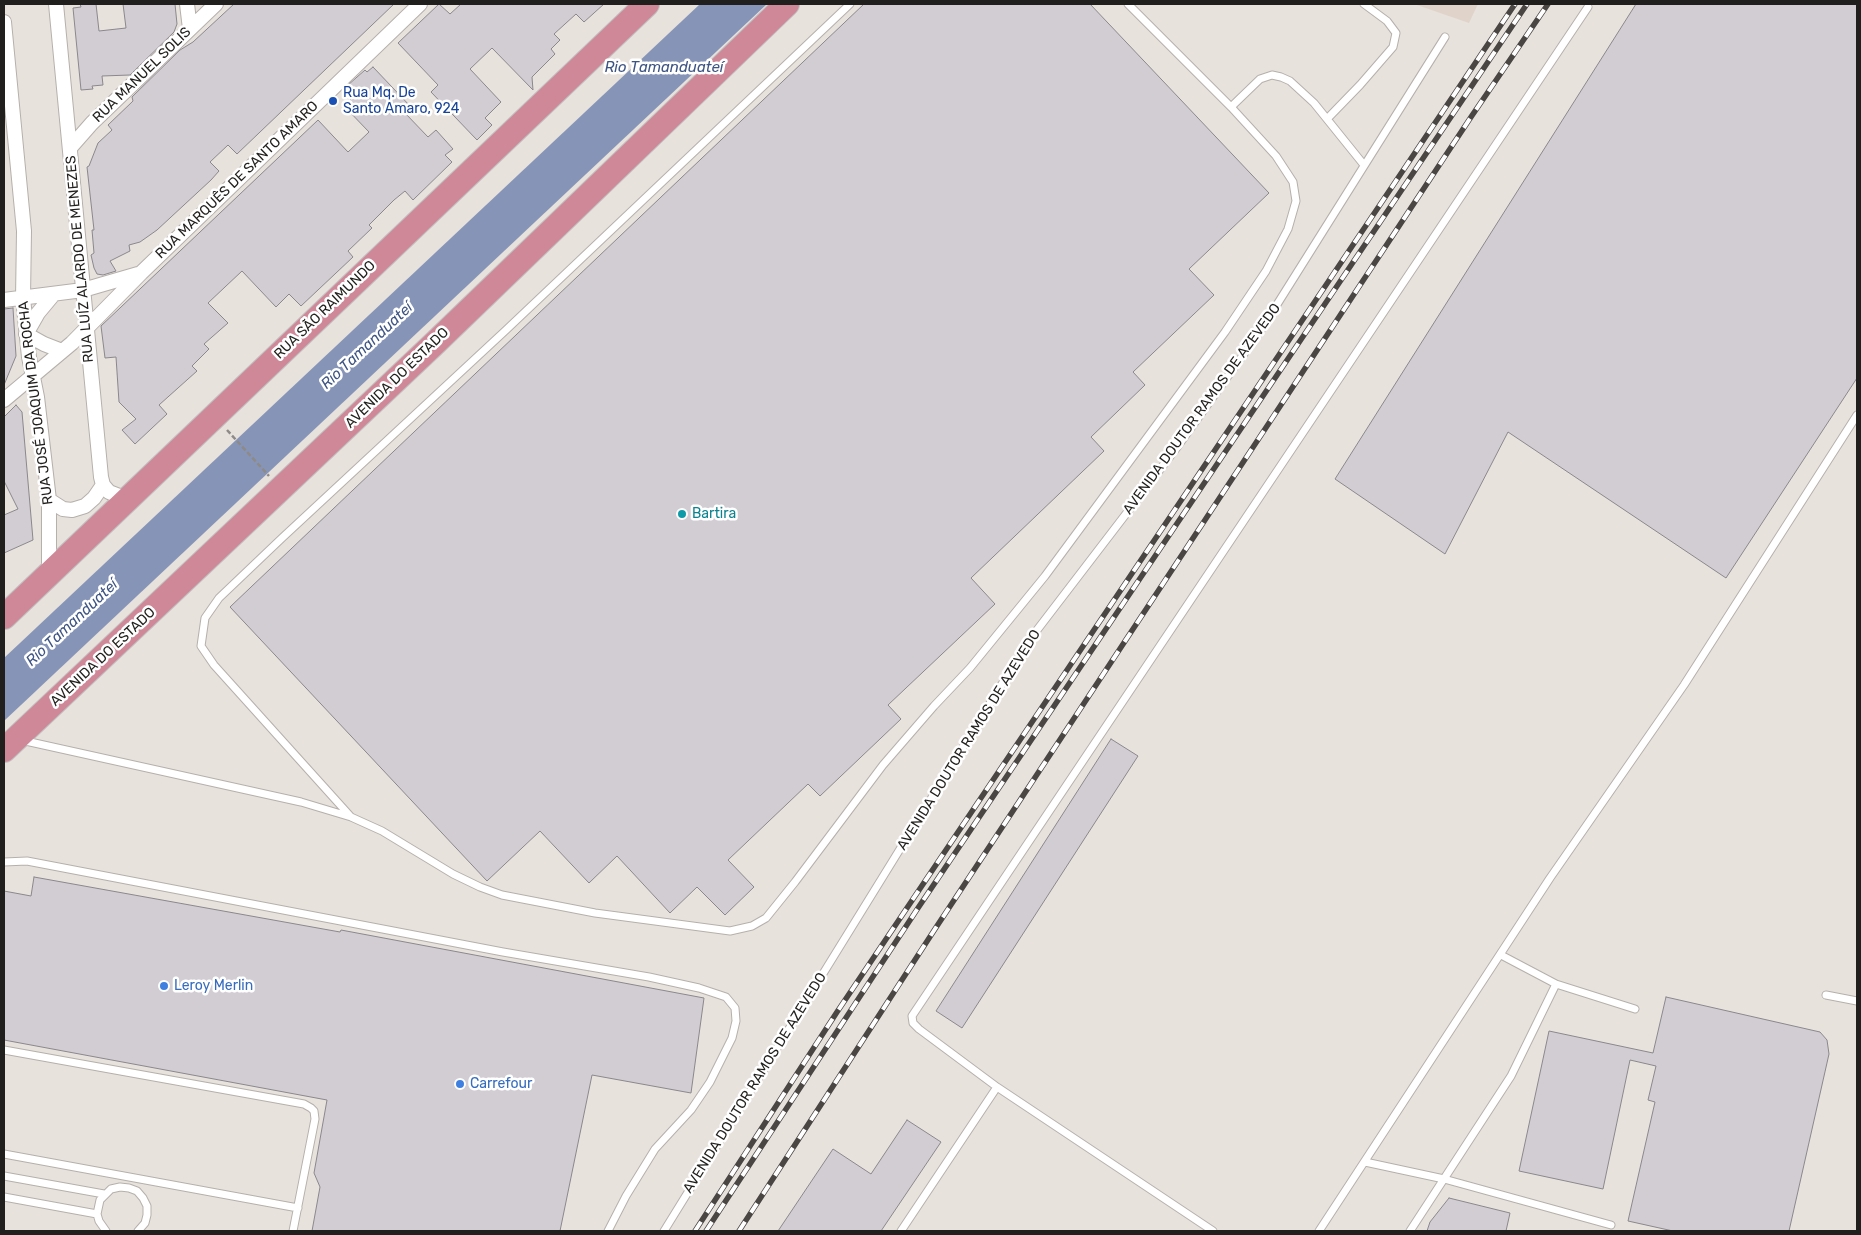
<!DOCTYPE html>
<meta charset="utf-8">
<style>
body{margin:0}
#map{position:relative;width:1861px;height:1235px;overflow:hidden;background:#e8e2dd;font-family:Rubik,sans-serif}
canvas{display:block}
.frame{position:absolute;inset:0;border:5px solid #211f1d;pointer-events:none}
</style>
<div id="map">
<canvas width="1861" height="1235"></canvas>
<div class="frame"></div>
</div>
<script>
const c = document.querySelector('canvas').getContext('2d');
c.lineJoin = 'round';
function paint(path, color) { c.fillStyle = color; c.fill(path, 'evenodd'); }
const shape = rows => new Path2D(rows.map(r => 'M' + r).join(''));
function strokePath(path, color, width, dash) { c.strokeStyle = color; c.lineWidth = width; c.lineCap = dash ? 'butt' : 'round'; c.setLineDash(dash || []); c.stroke(path); }
function drawText(font, color, halo, rows, align = 'center') {
  c.font = font + ' Rubik,sans-serif'; c.lineWidth = 5; c.setLineDash([]); c.textBaseline = 'middle'; c.strokeStyle = halo; c.fillStyle = color; for (const [text, x, y, turn = 0] of rows) {
    c.save(); c.translate(x, y); c.rotate((+turn || 0) * Math.PI / 180); c.textAlign = isNaN(turn) ? turn : align; if (halo) c.strokeText(text, 0, 0); c.fillText(text, 0, 0); c.restore();
  }
}
const built = shape([
 [1414,4,1478,4,1469,23]
]);
const water = shape([
 [700,4,767,4,4,721,4,658]
]);
const building = shape([
 [80,4,96,4,99,31,126,28,123,4,175,4,177,24,174,32,130,75,102,76,103,85,92,86,93,89,81,90,73,8,81,7,80,4],
 [234,4,394,4,237,154,228,145,210,162,219,171,211,180,157,230,140,242,129,245,130,251,110,261,116,271,103,275,97,274,94,268,91,255,94,253,92,230,94,230,87,167,89,166,98,143,112,130,108,125,133,101,132,97,180,50,193,42,234,4],
 [439,4,450,14,461,4,604,4,584,22,576,14,554,34,560,40,551,49,555,54,532,77,533,90,492,48,470,69,501,102,485,118,492,125,477,140,431,92,438,85,398,43,439,4],
 [864,4,1090,4,1269,193,1189,269,1214,295,1133,372,1145,385,1091,437,1104,451,971,578,995,604,888,705,901,719,820,796,808,784,728,860,754,887,725,915,697,887,670,913,617,856,589,883,540,831,487,881,230,607,864,4],
 [1636,4,1857,4,1857,378,1726,578,1508,432,1445,554,1335,479,1636,4],
 [373,67,411,107,405,113,428,137,436,130,453,149,445,155,452,162,413,200,405,191,394,200,369,225,372,228,348,251,353,257,301,306,289,294,276,307,242,271,208,303,228,323,204,344,209,349,192,366,197,371,159,405,167,414,135,444,122,430,136,419,119,402,116,357,105,358,101,326,318,120,348,152,369,132,344,106,356,94,348,85,365,70,367,72,373,67],
 [13,308,16,356,4,385,4,309,13,308],
 [16,405,22,412,33,540,4,553,4,515,18,509,4,481,4,417,16,405],
 [1111,739,1138,756,962,1028,936,1011,1111,739],
 [34,877,340,932,341,930,704,998,691,1093,592,1075,560,1231,312,1231,320,1187,314,1173,327,1100,4,1040,4,891,31,896,34,877],
 [1666,997,1820,1032,1827,1040,1829,1054,1789,1231,1673,1231,1628,1221,1655,1102,1648,1100,1656,1066,1630,1060,1603,1189,1519,1171,1549,1031,1653,1053,1666,997],
 [907,1120,941,1142,881,1231,778,1231,833,1149,871,1174,907,1120],
 [1449,1198,1510,1213,1506,1231,1427,1231,1430,1222,1449,1198]
]);
const path = shape([
 [227,430,269,476]
]);
const service = shape([
 [1231,107,1260,79,1272,75,1281,77,1290,81,1314,103,1364,165],
 [1327,119,1360,85,1393,47,1396,33,1387,21,1364,4],
 [21,740,301,802,351,817,382,831,453,874,480,887,502,895,595,913,730,931,752,926,766,918,795,882,883,765,934,706,970,668,1045,576,1225,332,1266,271,1288,229,1296,201,1293,182,1276,156,1231,107,1128,4],
 [351,817,214,665,201,646,205,618,219,598,282,538,506,330,850,4],
 [4,862,27,861,503,952,649,977,699,988,726,997,735,1008,736,1021,732,1038,710,1082,691,1110,655,1149,626,1196,608,1231],
 [1556,984,1635,1009],
 [1826,995,1857,1001],
 [4,1050,304,1104,311,1108,314,1111,315,1119,293,1231],
 [4,1154,298,1208],
 [1365,1162,1444,1179,1611,1225],
 [4,1176,104,1194],
 [4,1197,97,1214],
 [106,1231,99,1221,97,1214,100,1200,111,1189,120,1187,129,1188,137,1191,143,1198,147,1206,147,1215,145,1223,138,1231],
 [664,1231,1010,671,1034,634,1178,446,1261,330,1445,37],
 [901,1231,997,1087],
 [1213,1231,997,1087,919,1029,913,1023,912,1016,1588,7],
 [1319,1231,1550,878,1684,685,1857,415],
 [1410,1231,1511,1076,1556,984,1501,955]
]);
const minor = shape([
 [56,4,101,477,103,485,109,492,127,499],
 [187,4,190,29],
 [4,22,24,231,23,298,29,357,37,397,49,500,49,575],
 [70,148,92,123,216,4],
 [53,295,38,313,26,334,44,344,62,351],
 [4,300,83,290,138,274],
 [4,400,72,343,141,273,420,4],
 [49,500,63,509,72,510,85,506,94,498,103,485]
]);
const trunk = shape([
 [4,617,647,4],
 [4,750,436,342,787,4]
]);
const rail = shape([
 [695,1231,837,1012,1515,4],
 [706,1231,918,908,1527,4],
 [739,1231,935,929,1471,117,1548,4]
]);
const markers = [
 [333,101,5,"#1a4fb4"],
 [682,514,5,"#0f9aa8"],
 [164,986,5,"#3f7fe0"],
 [460,1084,5,"#3f7fe0"]
];
const streetNames = [
 ["RUA MANUEL SOLIS",142,75,-44],
 ["RUA MARQUÊS DE SANTO AMARO",237,180,-44],
 ["RUA LUÍZ ALARDO DE MENEZES",80,259,-95],
 ["RUA SÃO RAIMUNDO",325,310,-44],
 ["AVENIDA DO ESTADO",397,378,-44],
 ["RUA JOSÉ JOAQUIM DA ROCHA",36,403,-97],
 ["AVENIDA DOUTOR RAMOS DE AZEVEDO",1202,409,-54],
 ["AVENIDA DO ESTADO",103,657,-43],
 ["AVENIDA DOUTOR RAMOS DE AZEVEDO",969,740,-58],
 ["AVENIDA DOUTOR RAMOS DE AZEVEDO",755,1083,-58]
];
const transitNames = [
 ["Rua Mq. De",343,93],
 ["Santo Amaro, 924",343,109]
];
const cultureNames = [
 ["Bartira",692,514]
];
const shopNames = [
 ["Leroy Merlin",174,986],
 ["Carrefour",470,1084]
];
const waterNames = [
 ["Rio Tamanduateí",664,68],
 ["Rio Tamanduateí",367,346,-43],
 ["Rio Tamanduateí",72,623,-43]
];
paint(built, '#e0d4ca');
paint(water, '#8695b7');
paint(building, '#d1cdd3');
strokePath(building, '#8a878d', 1);
strokePath(service, '#b5b0ab', 9);
strokePath(minor, '#b5b0ab', 16);
strokePath(trunk, '#c1c0c0', 26);
strokePath(path, '#8e8a87', 2.5, [5, 2.5]);
strokePath(service, '#fff', 7);
strokePath(minor, '#fff', 14);
strokePath(trunk, '#cf8898', 24);
strokePath(rail, '#494644', 5.5);
strokePath(rail, '#fff', 4, [11]);
for (const [x, y, r, color] of markers) { const dot = new Path2D(); dot.arc(x, y, r, 0, 2 * Math.PI); c.fillStyle = color; c.fill(dot); strokePath(dot, '#fff', 2); }
drawText('14px', '#211f1d', '#fff', streetNames);
drawText('14px', '#164399', '#fff', transitNames, 'left');
drawText('14px', '#0d838f', '#fff', cultureNames, 'left');
drawText('14px', '#366cbe', '#fff', shopNames, 'left');
drawText('italic 15px', '#3e5483', '#fff', waterNames);
</script>
